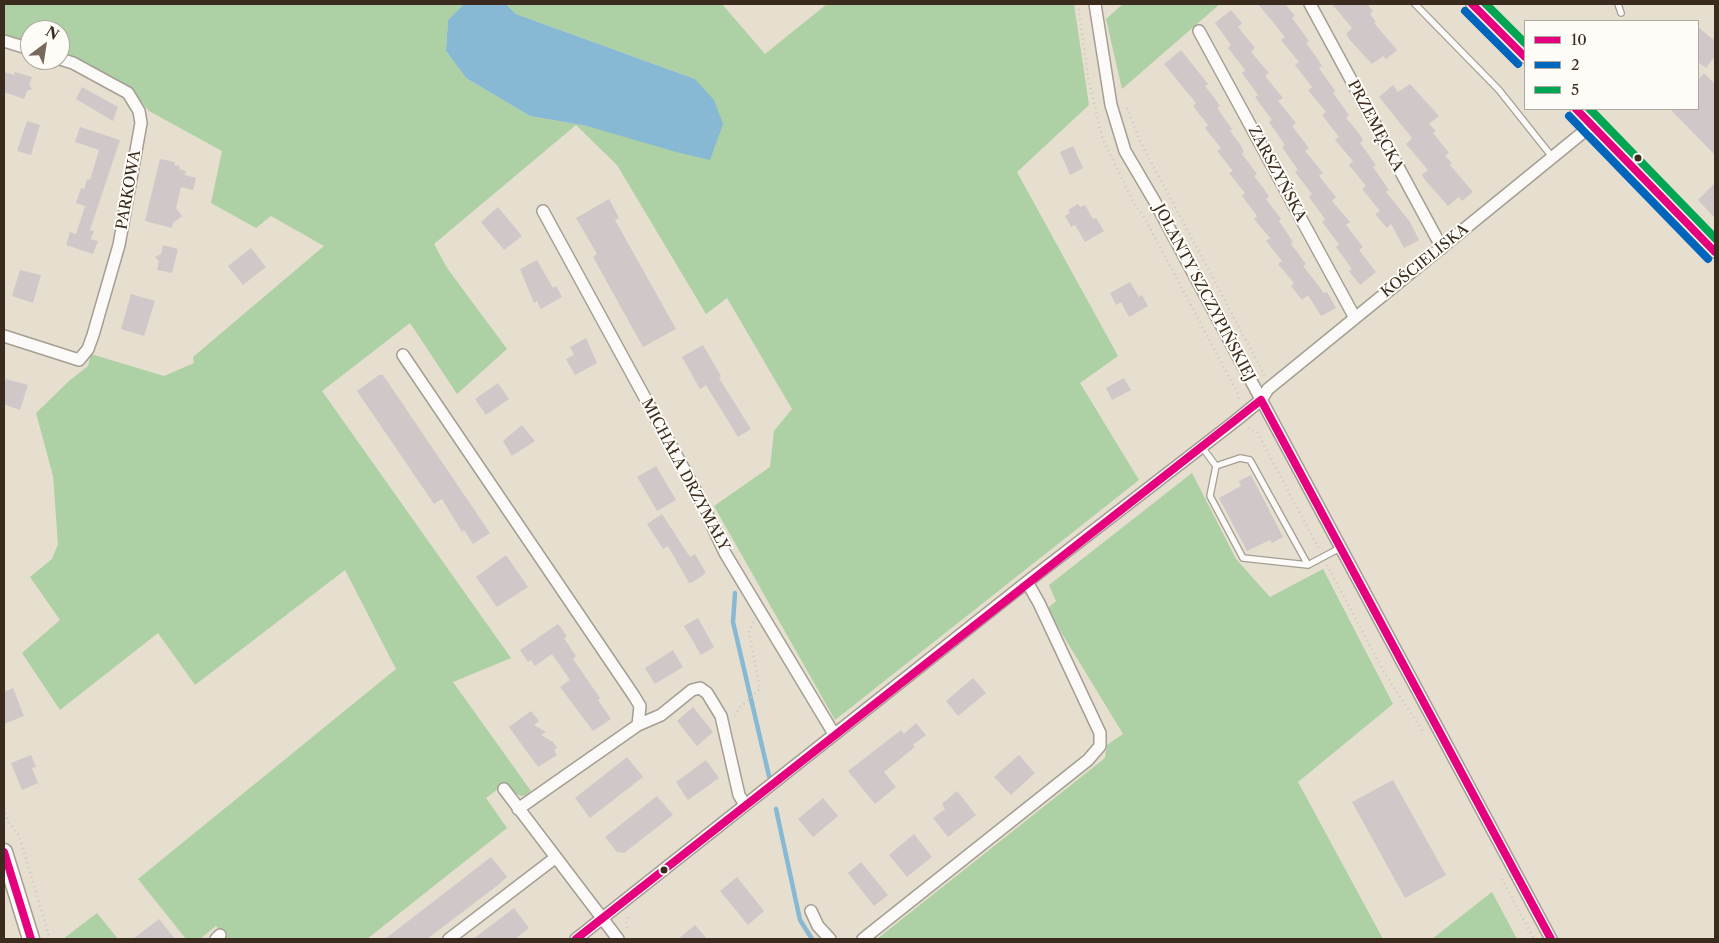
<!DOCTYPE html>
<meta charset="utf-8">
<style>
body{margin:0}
#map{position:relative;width:1719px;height:943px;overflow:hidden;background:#e6dece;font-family:"Libre Caslon Text",serif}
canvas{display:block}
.frame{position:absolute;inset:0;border:5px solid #3b2a1e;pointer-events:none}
.legend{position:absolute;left:1524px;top:20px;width:175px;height:90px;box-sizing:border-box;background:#fdfcf7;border:1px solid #afa8a0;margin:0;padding:6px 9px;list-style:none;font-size:15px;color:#3b2a1e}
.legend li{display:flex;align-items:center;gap:10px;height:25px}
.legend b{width:25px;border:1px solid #afa8a0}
.north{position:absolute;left:20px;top:20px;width:50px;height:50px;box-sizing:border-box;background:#fdfcf7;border:1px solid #afa8a0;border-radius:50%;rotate:31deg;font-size:14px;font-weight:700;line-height:20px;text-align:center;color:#3b2a1e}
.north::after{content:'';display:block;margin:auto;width:18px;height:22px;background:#77695c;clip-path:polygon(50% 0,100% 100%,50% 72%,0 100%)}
</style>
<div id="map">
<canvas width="1719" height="943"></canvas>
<div class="frame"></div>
<ul class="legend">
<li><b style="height:6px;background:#e5007d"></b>10</li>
<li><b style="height:6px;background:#0065bd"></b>2</li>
<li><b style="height:6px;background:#00a651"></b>5</li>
</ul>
<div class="north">N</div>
</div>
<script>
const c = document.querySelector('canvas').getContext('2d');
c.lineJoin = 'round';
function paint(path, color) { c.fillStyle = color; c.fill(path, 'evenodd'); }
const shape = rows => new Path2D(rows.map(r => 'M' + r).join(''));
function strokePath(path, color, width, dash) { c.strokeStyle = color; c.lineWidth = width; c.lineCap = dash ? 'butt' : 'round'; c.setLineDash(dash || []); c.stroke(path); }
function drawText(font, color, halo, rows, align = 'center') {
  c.font = font + ' "Libre Caslon Text",serif'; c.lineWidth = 4; c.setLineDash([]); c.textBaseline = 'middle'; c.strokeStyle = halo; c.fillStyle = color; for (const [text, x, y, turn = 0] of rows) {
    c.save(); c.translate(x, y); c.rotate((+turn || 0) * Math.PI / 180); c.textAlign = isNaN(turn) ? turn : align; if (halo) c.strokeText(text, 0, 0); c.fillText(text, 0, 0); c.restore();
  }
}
const green = shape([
 [4,4,464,4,448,20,446,51,466,78,530,116,587,126,695,79,516,14,506,4,722,4,765,54,827,4,1074,4,1089,105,1017,172,1118,356,1080,383,1139,480,835,720,714,506,770,467,774,431,792,409,727,298,706,314,617,165,576,125,434,244,447,268,507,349,457,394,410,323,322,391,511,658,453,682,531,791,526,795,521,796,515,793,506,783,486,798,507,828,367,939,227,939,216,926,200,939,186,939,138,879,396,669,345,570,195,685,158,633,60,710,22,653,60,620,30,577,52,559,58,544,53,476,36,413,69,381,88,366,91,354,164,376,194,363,193,357,324,246,271,216,256,228,211,203,222,151,149,111,132,90,73,57,60,53,60,30,30,30,30,43,4,34],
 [1123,4,1220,4,1122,89,1106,19],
 [1192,473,1236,559,1270,597,1323,569,1393,704,1298,782,1383,939,877,939,1105,758,1107,745,1123,734,1047,609,1056,601,1049,585],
 [1492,892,1517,939,1432,939],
 [97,913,118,939,63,939]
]);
const water = shape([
 [464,4,506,4,516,14,695,79,714,100,723,124,710,160,676,152,587,126,530,116,466,78,446,51,448,20]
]);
const stream = shape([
 [735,593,733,622,769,776],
 [776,809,800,920,812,939]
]);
const building = shape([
 [1258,4,1285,4,1295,16,1292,18,1309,41,1306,43,1317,58,1322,66,1319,68,1335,91,1333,93,1349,115,1346,118,1358,132,1363,140,1360,143,1376,165,1373,167,1389,190,1386,192,1410,222,1419,240,1404,248,1391,224,1387,228,1375,214,1380,211,1362,189,1366,186,1349,165,1353,161,1335,140,1339,137,1322,115,1326,112,1308,90,1312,87,1295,65,1299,62,1281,40,1285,37],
 [1332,4,1367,4,1373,11,1370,14,1376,22,1374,23,1397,50,1386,59,1383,56,1372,64,1349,39,1346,34,1352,28],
 [1231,10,1242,23,1238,27,1255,48,1251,52,1269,73,1265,76,1283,98,1278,101,1296,123,1292,126,1309,148,1305,151,1323,173,1319,176,1336,197,1332,201,1350,222,1346,225,1363,247,1359,250,1376,272,1360,285,1349,271,1352,269,1336,247,1339,244,1322,222,1325,219,1309,197,1312,194,1295,172,1298,170,1282,147,1285,145,1269,122,1272,120,1255,97,1258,95,1242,73,1245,70,1228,48,1231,45,1215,23],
 [1698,27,1715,41,1715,56,1706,68,1698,62],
 [1181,50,1208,84,1205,86,1215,99,1220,106,1217,108,1232,129,1230,131,1240,144,1244,152,1242,154,1257,174,1254,176,1264,189,1269,197,1266,199,1281,219,1279,221,1293,242,1291,244,1306,264,1303,266,1324,293,1327,292,1336,308,1321,316,1308,295,1302,300,1291,286,1294,283,1278,264,1282,261,1266,241,1270,238,1254,219,1257,216,1242,196,1245,193,1229,173,1233,171,1217,151,1221,148,1205,128,1208,125,1193,106,1196,103,1164,64],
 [4,72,14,75,15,72,32,77,29,85,32,89,27,91,24,99,4,92],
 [1704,73,1715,84,1715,155,1670,109,1698,109,1698,80],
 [1410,84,1439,116,1429,124,1436,131,1433,133,1449,153,1445,156,1452,163,1450,165,1473,192,1462,201,1459,197,1448,206,1425,180,1422,175,1428,170,1406,144,1412,138,1379,97,1393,85,1398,92],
 [82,87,118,107,113,121,76,99],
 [27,121,40,125,31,155,17,151],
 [80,127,120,140,90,230,94,231,91,239,98,241,93,254,66,245,70,232,76,234,85,206,76,203,81,188,84,189,87,179,90,180,99,150,75,142],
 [1073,146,1083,168,1070,175,1060,152],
 [160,159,175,162,174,165,180,166,179,169,186,171,185,175,196,178,193,190,181,187,176,208,182,216,173,223,172,228,145,221],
 [1715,183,1715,218,1698,200],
 [609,199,619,218,615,220,676,329,643,347,593,257,597,254,576,218],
 [1078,204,1080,207,1085,205,1093,219,1096,218,1104,231,1085,242,1075,225,1071,227,1065,216,1070,213,1068,210],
 [498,207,522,236,504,250,481,222],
 [163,245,178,249,172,273,157,270,159,261,155,257,161,254],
 [251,248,266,267,243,285,228,266],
 [537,260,553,288,556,286,562,297,541,309,537,301,534,303,520,269],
 [20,270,41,275,33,303,12,296],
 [1130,282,1139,297,1142,295,1148,306,1129,317,1121,302,1116,305,1110,293],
 [131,294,155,301,144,336,121,329],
 [586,338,597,363,575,375,566,359,574,355,570,347],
 [703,345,721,376,719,378,751,429,738,437,706,385,700,389,682,357],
 [379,375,383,375,490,533,473,544,464,530,462,532,442,499,434,504,357,391],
 [1124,378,1131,390,1112,400,1106,388],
 [6,379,28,385,20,410,4,404,4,387],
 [498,383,509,399,486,415,475,399],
 [522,425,535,441,512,456,503,441],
 [656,466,676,500,657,511,637,477],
 [1251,475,1283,537,1272,543,1270,540,1247,551,1219,498,1241,486,1239,481],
 [662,514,690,557,695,554,706,573,693,582,689,583,668,546,663,549,647,524],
 [506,555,528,587,497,607,476,577],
 [698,618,714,647,701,655,684,626],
 [558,624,567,636,564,638,576,656,573,659,600,698,598,700,611,719,593,731,560,687,570,680,552,654,535,666,531,660,528,662,520,650],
 [673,650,683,667,655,684,645,668],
 [973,678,986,693,958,716,946,701],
 [13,688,24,716,4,724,4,692],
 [693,707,713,732,697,746,677,721],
 [531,711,539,721,534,725,546,732,541,735,553,742,557,748,554,750,557,755,538,767,509,727],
 [916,723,926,735,913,745,915,747,884,772,896,787,875,804,848,771,901,730,904,734],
 [31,755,36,767,32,768,38,783,22,790,11,763],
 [1019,755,1035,773,1011,795,994,777],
 [627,757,643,777,590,818,575,798],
 [706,760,719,778,688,800,676,782],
 [1393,780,1446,875,1405,898,1352,802],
 [957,791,976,815,948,837,933,818,945,809,942,804],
 [657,796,673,815,624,853,617,852,605,837],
 [823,798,838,816,813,837,798,819],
 [914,834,932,857,907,877,889,855],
 [491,857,507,877,498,885,427,939,385,939],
 [861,862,888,895,874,906,848,873],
 [737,877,764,911,748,925,720,891],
 [514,908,529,928,515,939,473,939],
 [159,919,175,939,133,939],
 [695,925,707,939,678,939]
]);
const path = shape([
 [1078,4,1088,77,1102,137,1134,204,1143,215,1238,394,1239,401],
 [1127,108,1140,141,1265,376],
 [1248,428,1257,432,1319,549],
 [1327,565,1385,674,1424,733],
 [735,716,740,707,760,689,749,632,753,622],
 [4,808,8,822,19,835,50,939],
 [1502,879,1534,939],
 [627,928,626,922,629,914]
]);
const lane = shape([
 [1415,4,1499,90,1553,158],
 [1618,4,1621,13],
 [1202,447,1216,466,1240,458,1250,460,1308,565,1340,548],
 [1216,466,1210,496,1243,558,1308,565]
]);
const street = shape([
 [1095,4,1111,105,1125,151,1155,202,1551,939],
 [1310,4,1442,248],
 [1472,4,1525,57],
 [1199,31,1355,318],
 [4,41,30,49],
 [1576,109,1715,252],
 [543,211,698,495,725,553,834,734],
 [4,336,79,360,88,349,93,335,119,245,141,123,139,111,128,93,73,63,60,59],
 [403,355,634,696,640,706,638,725],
 [504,789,618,939],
 [518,809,638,725,661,715,692,690,700,688,707,693,721,716,739,795,745,805],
 [811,911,818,926,830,939],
 [216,939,220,935],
 [449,939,555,858],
 [576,939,1027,582,1234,422,1261,400,1268,389,1592,125],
 [863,939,1088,760,1100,746,1100,733,1039,603,1027,582]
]);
const secondary = shape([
 [4,852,31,939]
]);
const bus1 = shape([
 [1472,4,1525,57],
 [1576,109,1715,252],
 [1261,400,1551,939],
 [4,852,31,939],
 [576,939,1261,400]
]);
const bus2 = shape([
 [1465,11,1518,64],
 [1569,116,1708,259]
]);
const bus3 = shape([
 [1486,4,1525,43],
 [1590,109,1715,238]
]);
const markers = [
 [1638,158,4.5,"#3b2a1e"],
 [664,870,4.5,"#3b2a1e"]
];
const streetNames = [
 ["PRZEMĘCKA",1375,126,62],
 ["ZARSZYŃSKA",1277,174,62],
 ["PARKOWA",129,190,-80],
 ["KOŚCIELISKA",1425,261,-39],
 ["JOLANTY SZCZYPIŃSKIEJ",1204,293,62],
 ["MICHAŁA DRZYMAŁY",685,475,62]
];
paint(green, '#add1a4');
paint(water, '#87b9d4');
strokePath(stream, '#87b9d4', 4.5);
paint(building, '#d0c7c9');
strokePath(lane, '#a59e93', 8);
strokePath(street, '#a59e93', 14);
strokePath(secondary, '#a59e93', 19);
strokePath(path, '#cac7c3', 2.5, [1, 4]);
strokePath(lane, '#fbfaf8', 5.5);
strokePath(street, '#fbfaf8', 11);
strokePath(secondary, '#fbfaf8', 16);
strokePath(bus1, '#e5007d', 8);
strokePath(bus2, '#0065bd', 8);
strokePath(bus3, '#00a651', 8);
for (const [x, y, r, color] of markers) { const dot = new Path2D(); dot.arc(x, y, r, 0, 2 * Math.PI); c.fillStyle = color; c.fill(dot); strokePath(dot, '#fdfcf7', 2); }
drawText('15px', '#3b2a1e', '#fdfcf7', streetNames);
</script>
